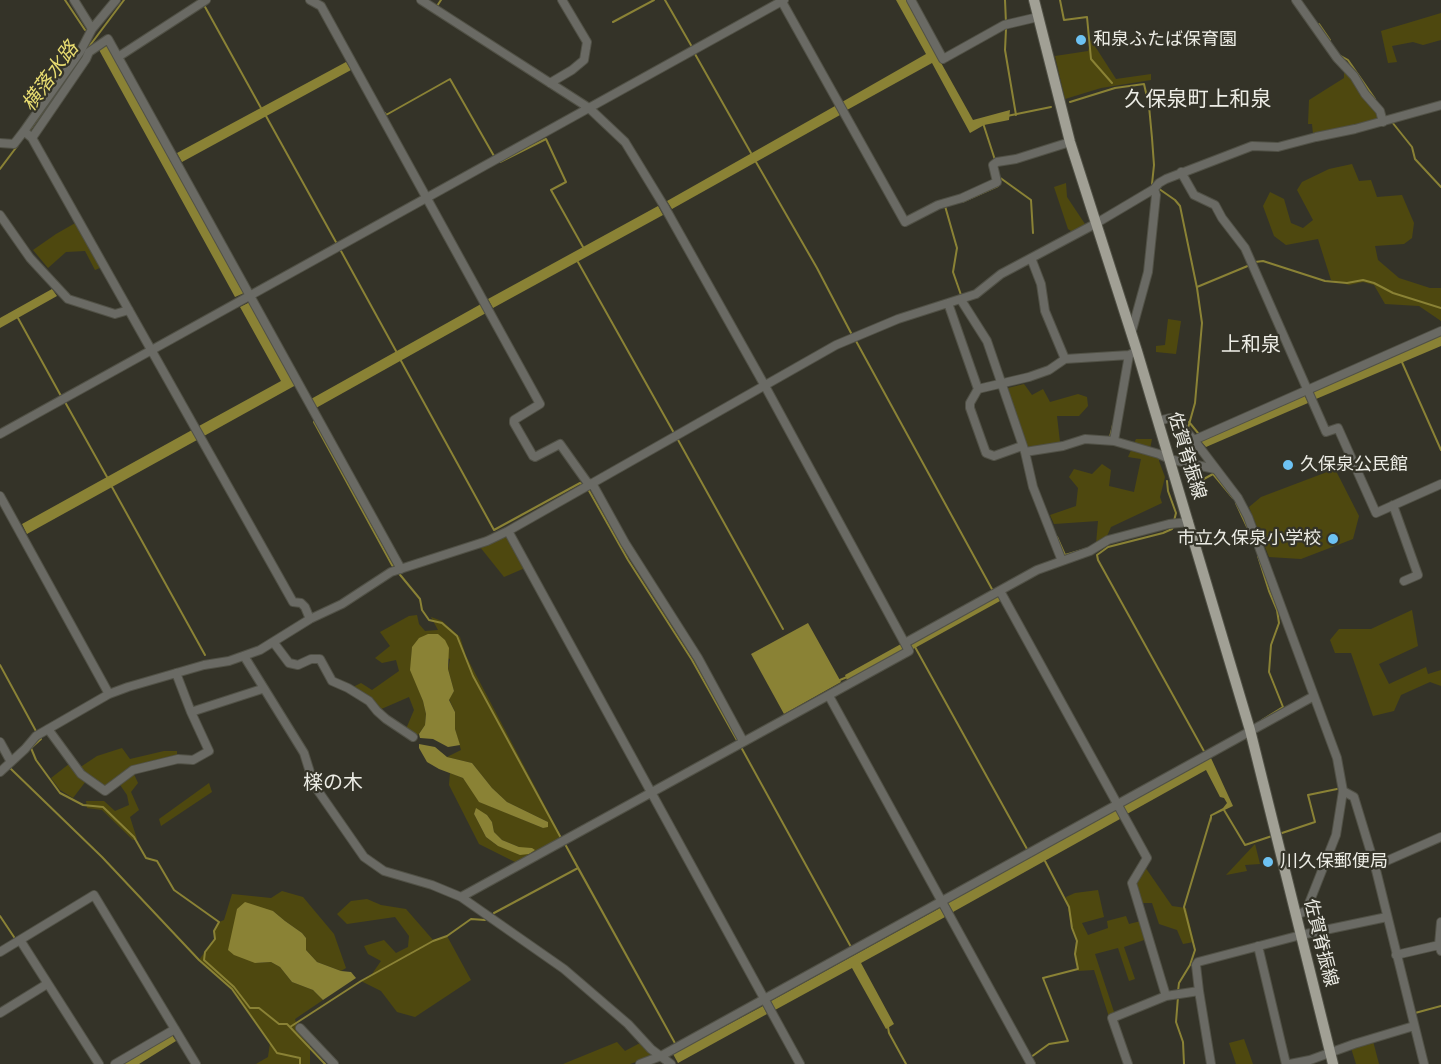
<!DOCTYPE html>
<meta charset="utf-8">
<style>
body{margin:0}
canvas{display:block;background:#343328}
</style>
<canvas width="1441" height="1064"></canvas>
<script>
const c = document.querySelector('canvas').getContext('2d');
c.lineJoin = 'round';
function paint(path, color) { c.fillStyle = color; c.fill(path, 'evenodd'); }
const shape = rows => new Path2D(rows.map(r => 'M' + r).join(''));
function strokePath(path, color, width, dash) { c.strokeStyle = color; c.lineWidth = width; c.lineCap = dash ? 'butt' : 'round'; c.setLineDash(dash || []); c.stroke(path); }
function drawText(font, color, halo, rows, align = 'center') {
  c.font = font + ' "DM Sans","Noto Sans JP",sans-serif'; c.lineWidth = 4.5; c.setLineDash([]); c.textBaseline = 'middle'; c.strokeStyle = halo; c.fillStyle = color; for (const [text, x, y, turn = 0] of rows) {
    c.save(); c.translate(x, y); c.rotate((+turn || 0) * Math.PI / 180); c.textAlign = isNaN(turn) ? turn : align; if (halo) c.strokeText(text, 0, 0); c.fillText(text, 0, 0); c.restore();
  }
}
const green = shape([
 [1441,13,1441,40,1423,45,1413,42,1392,46,1397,62,1388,63,1381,31],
 [1091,40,1116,79,1151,74,1151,80,1101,88,1065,99,1055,56,1088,51],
 [1344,71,1353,78,1379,114,1379,119,1349,128,1313,134,1312,124,1308,124,1309,100,1344,78],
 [1352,164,1359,181,1371,180,1377,197,1402,195,1414,223,1412,238,1404,244,1375,246,1378,260,1399,278,1430,288,1441,288,1441,321,1419,306,1385,304,1374,285,1363,282,1349,285,1331,280,1318,239,1286,245,1274,236,1263,206,1270,192,1284,199,1291,223,1303,228,1313,220,1297,190,1302,182,1329,169],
 [1066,183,1067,197,1087,227,1074,233,1068,229,1054,187],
 [77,222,102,267,95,270,85,251,66,252,48,268,33,250,56,234],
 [1168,319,1181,321,1176,354,1156,352,1156,346,1165,345],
 [1024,384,1032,395,1043,389,1050,402,1078,394,1087,397,1088,406,1079,416,1057,416,1060,442,1027,449,1008,388],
 [1136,439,1152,439,1150,449,1159,456,1159,461,1165,477,1160,497,1162,503,1111,527,1107,536,1096,544,1098,521,1054,524,1050,515,1076,506,1078,488,1069,477,1074,469,1092,474,1102,464,1111,470,1109,486,1134,492,1141,459,1128,457],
 [1335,469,1359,516,1353,539,1301,559,1269,557,1249,507,1261,497],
 [508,536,525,568,504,577,480,547],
 [1412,610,1418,646,1379,664,1389,684,1426,667,1428,674,1441,670,1441,686,1430,682,1401,695,1394,711,1373,716,1351,653,1335,653,1330,640,1339,629,1371,629],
 [417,615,419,624,425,631,438,630,431,617,442,621,460,637,466,656,562,838,517,863,479,844,449,785,450,773,463,778,480,802,543,828,548,822,507,802,492,788,472,763,447,757,461,750,455,729,455,712,449,699,454,691,448,669,450,659,412,647,411,670,423,701,426,714,425,725,419,734,414,736,406,729,414,710,409,697,379,710,353,687,361,683,372,690,399,671,396,660,382,663,375,658,390,646,380,632,409,616],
 [476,809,487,815,492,822,494,832,502,840,519,847,532,848,498,846,486,837,474,814],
 [122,748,130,759,164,751,177,751,177,761,133,772,138,783,131,792,139,810,130,817,137,839,133,840,102,810,87,808,86,801,104,801,115,811,129,805,127,795,116,779,105,789,79,768,97,756],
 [69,764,86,781,73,798,60,790,51,778],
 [209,783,212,792,161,826,159,819],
 [1255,844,1260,864,1245,865,1247,871,1226,875],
 [1145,867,1172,906,1186,908,1194,942,1183,944,1177,930,1159,924,1152,903,1141,903,1135,882],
 [1098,890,1104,917,1082,923,1088,935,1108,928,1107,921,1126,916,1129,924,1141,921,1147,939,1124,947,1135,979,1129,981,1118,948,1095,954,1115,1015,1109,1017,1094,970,1078,971,1075,954,1077,941,1072,928,1066,897,1075,893],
 [282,891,303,897,334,934,346,968,341,971,317,962,306,950,306,938,302,933,285,921,273,911,255,963,271,962,280,967,292,982,313,990,323,1000,295,1019,298,1030,310,1043,310,1064,256,1064,268,1057,270,1043,232,989,199,960,214,939,214,931,219,922,224,920,232,894,271,898],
 [367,899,381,905,406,909,433,940,447,936,471,980,415,1017,397,1012,381,991,361,981,372,974,381,961,368,954,364,946,384,940,396,953,408,947,409,936,395,917,347,924,337,914,351,901],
 [1244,1039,1253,1064,1236,1064,1229,1043],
 [1373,1041,1379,1064,1356,1064,1351,1048],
 [617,1042,625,1051,640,1043,653,1056,630,1064,563,1064]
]);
const water = shape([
 [896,0,906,0,973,120,1010,110,1009,120,984,125,970,133,932,63,847,110,842,102,926,54],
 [107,43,244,293,235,297,98,48],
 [346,62,351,70,182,162,177,153],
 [835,106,840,115,672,209,667,201],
 [658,206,663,215,493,308,488,299],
 [52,289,57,296,0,328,0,318],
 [250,302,296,385,204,436,199,426,281,381,240,307],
 [481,304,486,313,316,408,311,399],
 [1441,335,1441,346,1316,399,1312,391],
 [1304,394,1308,403,1206,447,1200,440],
 [192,430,197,440,27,534,22,524],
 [998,596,1000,601,913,649,910,644],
 [808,623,841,682,784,714,751,654],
 [428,634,438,634,445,640,449,648,448,669,454,691,449,700,455,712,455,729,460,745,448,747,433,739,420,738,419,734,425,725,426,714,423,701,410,670,412,647,419,638],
 [901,644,904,650,847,680,845,675],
 [419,744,435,747,447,757,472,763,492,788,507,802,548,822,548,827,543,828,479,802,463,778,439,769,427,762,419,748],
 [1211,758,1233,806,1212,816,1211,823,1210,815,1223,808,1227,803,1224,798,1220,797,1206,770,1127,814,1122,806],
 [476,808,487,815,492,822,494,832,502,840,519,847,532,848,535,850,529,854,520,855,498,846,486,837,474,814],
 [1116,810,1120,819,953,912,948,903],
 [245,902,273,911,285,921,302,933,306,938,306,950,317,962,341,971,351,972,356,978,323,1000,313,990,292,982,280,967,271,962,255,963,234,955,228,950,237,909],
 [940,908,945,917,861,963,894,1024,886,1029,852,968,775,1010,771,1001],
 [763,1006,767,1014,678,1063,673,1054],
 [172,1035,176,1041,139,1064,124,1064]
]);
const stream = shape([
 [65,0,85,30],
 [665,0,692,47],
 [1005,0,1006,23],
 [1060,0,1064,20,1087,17,1091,59,1112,83],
 [204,5,261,108],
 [437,6,441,0],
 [613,22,654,0],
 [1319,24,1330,40],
 [1006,29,1005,50,1016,115],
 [88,48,124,0],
 [695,54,751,153],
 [1339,55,1348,60,1375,99],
 [1070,102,1115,88,1144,84,1149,106,1152,138,1154,165,1152,184,1175,200,1180,206,1197,288,1202,323,1195,403,1188,428],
 [385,113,386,115,450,79,494,156],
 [266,116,337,244],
 [1007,116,1051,107],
 [1392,122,1412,147,1415,159,1441,187],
 [983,123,995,160],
 [29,131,83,55],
 [500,162,546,139,566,182,551,190,583,247],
 [756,162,817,268,851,333],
 [0,169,18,145],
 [999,177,1031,200,1033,233],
 [962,202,998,186],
 [945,206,957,248,953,272,961,295],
 [341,251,396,351],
 [578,262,674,433],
 [1255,262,1263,261,1325,281,1347,283,1363,280,1374,283,1393,293,1441,308],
 [1197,287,1250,265],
 [18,318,61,396],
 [856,341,993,591],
 [400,359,494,530,580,483,583,486],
 [1401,360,1441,450],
 [65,402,107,477],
 [314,422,392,565,420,599,422,610,429,620,442,623,457,636,473,676,561,838],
 [1189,422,1198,433],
 [1110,437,1113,425],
 [677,438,783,629],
 [1178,455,1186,448,1187,437],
 [1167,481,1168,491,1176,513,1174,521],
 [112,487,205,655],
 [1189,487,1213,474,1233,498],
 [588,489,628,560,692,660,738,742],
 [1236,503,1249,531],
 [1173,527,1172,529,1163,533,1108,547,1097,555,1098,560,1205,753],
 [1057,537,1065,555,1089,548],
 [1258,556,1269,591,1277,610,1279,623,1271,645,1269,672,1283,707,1262,720],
 [915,647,1027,849],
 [0,665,37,733],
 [840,680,847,677],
 [40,738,41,739,31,748,36,760,60,793,83,805,103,807,134,837,146,858,157,861,174,890,219,922,214,931,215,939,205,952,204,960,234,987,250,1008,259,1008,279,1024,287,1024,325,1064],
 [741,747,851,947],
 [9,769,10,768,102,857,199,960,232,989,277,1053,300,1058,300,1064],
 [1224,810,1245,845,1272,836],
 [1282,833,1315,822,1308,795,1337,789],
 [565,844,578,868,676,1045,565,844],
 [494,913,578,868],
 [0,916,16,940],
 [1178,991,1179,983,1190,965,1195,950,1184,907,1211,817],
 [1178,997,1176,1022,1183,1042,1184,1064],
 [1415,1013,1441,1006],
 [290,1027,361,981,433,941,447,936,471,919,485,920],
 [888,1027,889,1033,906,1064],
 [1035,1064,1031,1057,1049,1044,1068,1041,1043,978,1078,969,1075,954,1077,941,1072,928,1069,907,1045,861]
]);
const minor = shape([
 [74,0,92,29],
 [310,0,321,6,540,404,514,420,514,423,533,456,535,457,560,444,587,482,593,485,625,543,698,658,743,741],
 [421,0,589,108,625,142,664,206,765,386,909,651,461,897],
 [781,0,905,222,938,205,962,198,997,182,993,165,997,162,1016,159,1070,142],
 [911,0,943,59,1004,25,1038,17],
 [1296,0,1337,58,1354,76,1365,94,1380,111,1383,122],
 [118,57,206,0],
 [550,83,572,70,584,60,587,42,562,0],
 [24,131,32,138,293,602,301,603,305,607,310,619],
 [32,138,86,59,89,52,108,39,401,569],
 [0,143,14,144,24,131,80,52,92,29,116,0],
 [1181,172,1194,195,1215,205,1222,218,1245,248,1326,432,1338,428,1376,513,1441,484],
 [0,215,30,258,68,299,115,314,129,310],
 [1031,258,1041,284,1045,311,1065,359],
 [961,300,987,341,1025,452,1033,487,1062,561],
 [948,303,978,389],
 [1131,334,1148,272,1156,195,1154,189],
 [1158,421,1170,418,1177,422,1194,440,1238,498,1248,517,1337,758,1343,791,1336,835,1306,911,1296,915],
 [0,434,784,0],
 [1194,440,1441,331],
 [1114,441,1129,355],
 [1022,446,994,456,986,453,970,408,970,403,978,389,1029,377,1049,370,1065,359,1129,355,1137,351],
 [1025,452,1063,446,1085,439,1114,441,1159,454,1169,459,1215,469],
 [0,496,109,694],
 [1393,505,1418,575,1404,581],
 [508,531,800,1064],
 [1000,591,1147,858,1132,883,1166,996],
 [274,643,289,663,298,665,311,659,320,659,332,681,348,688,369,701,377,711,386,719,413,737],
 [905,643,1037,570,1090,551,1108,540,1169,524,1189,522],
 [244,656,304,753,314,785,364,857,384,871,432,885,461,897,564,969,628,1024,651,1049,671,1064],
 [829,696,1031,1064],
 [191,712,262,689],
 [48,729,81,774,105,791,133,770,178,759,193,760,209,751,191,712,176,673],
 [0,742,11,762],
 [0,772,25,749,36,736,109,694,128,687,204,665,229,661,260,650,310,619,342,604,391,572,487,541,508,531,836,345,898,319,976,294,1001,274,1095,224,1154,189,1159,183,1166,179,1252,146,1278,147,1316,137,1355,129,1441,105],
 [1343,791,1354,797,1375,866,1424,1064],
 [1375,866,1441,837],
 [1441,922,1439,945,1441,951],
 [20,940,99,1064],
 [1258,946,1286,1064],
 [0,952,94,895,196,1064],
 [1396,955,1439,945],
 [0,1013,47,984],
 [300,1028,334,1064],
 [115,1064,175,1029],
 [640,1064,661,1056,1314,696],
 [1128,1064,1112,1018,1166,996,1199,991],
 [1211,1064,1199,991,1196,965,1198,962,1301,935,1387,917],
 [1290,1064,1310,1060,1354,1044,1414,1026]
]);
const major = shape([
 [1034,0,1070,142,1137,351,1250,730,1333,1064]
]);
const markers = [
 [1081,40,6,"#6dc2f3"],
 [1288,465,6,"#6dc2f3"],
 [1333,539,6,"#6dc2f3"],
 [1268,862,6,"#6dc2f3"]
];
const poiNames = [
 ["和泉ふたば保育園",1093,40],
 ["久保泉公民館",1300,465],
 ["市立久保泉小学校",1321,539,"right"],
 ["川久保郵便局",1280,862]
];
const streetNames = [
 ["佐賀脊振線",1186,456,73],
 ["佐賀脊振線",1320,943,76]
];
const waterNames = [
 ["横落水路",51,77,-54]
];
const neighbourhoodNames = [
 ["上和泉",1251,346],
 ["檪の木",333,784]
];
const quarterNames = [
 ["久保泉町上和泉",1198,100]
];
paint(green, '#4e480f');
paint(water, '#8a8235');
strokePath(stream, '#8a8235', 2);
strokePath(minor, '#515146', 10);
strokePath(major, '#515146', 12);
strokePath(minor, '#6a6a64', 8);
strokePath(major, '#a1a095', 10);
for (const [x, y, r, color] of markers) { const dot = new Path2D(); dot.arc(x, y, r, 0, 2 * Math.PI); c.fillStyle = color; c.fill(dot); strokePath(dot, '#343328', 2); }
drawText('18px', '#ecece5', '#343328', poiNames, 'left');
drawText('18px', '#ecece5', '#343328', streetNames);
drawText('italic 20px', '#e7db70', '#343328', waterNames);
drawText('20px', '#ecece5', '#343328', neighbourhoodNames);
drawText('21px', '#ecece5', '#343328', quarterNames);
</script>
